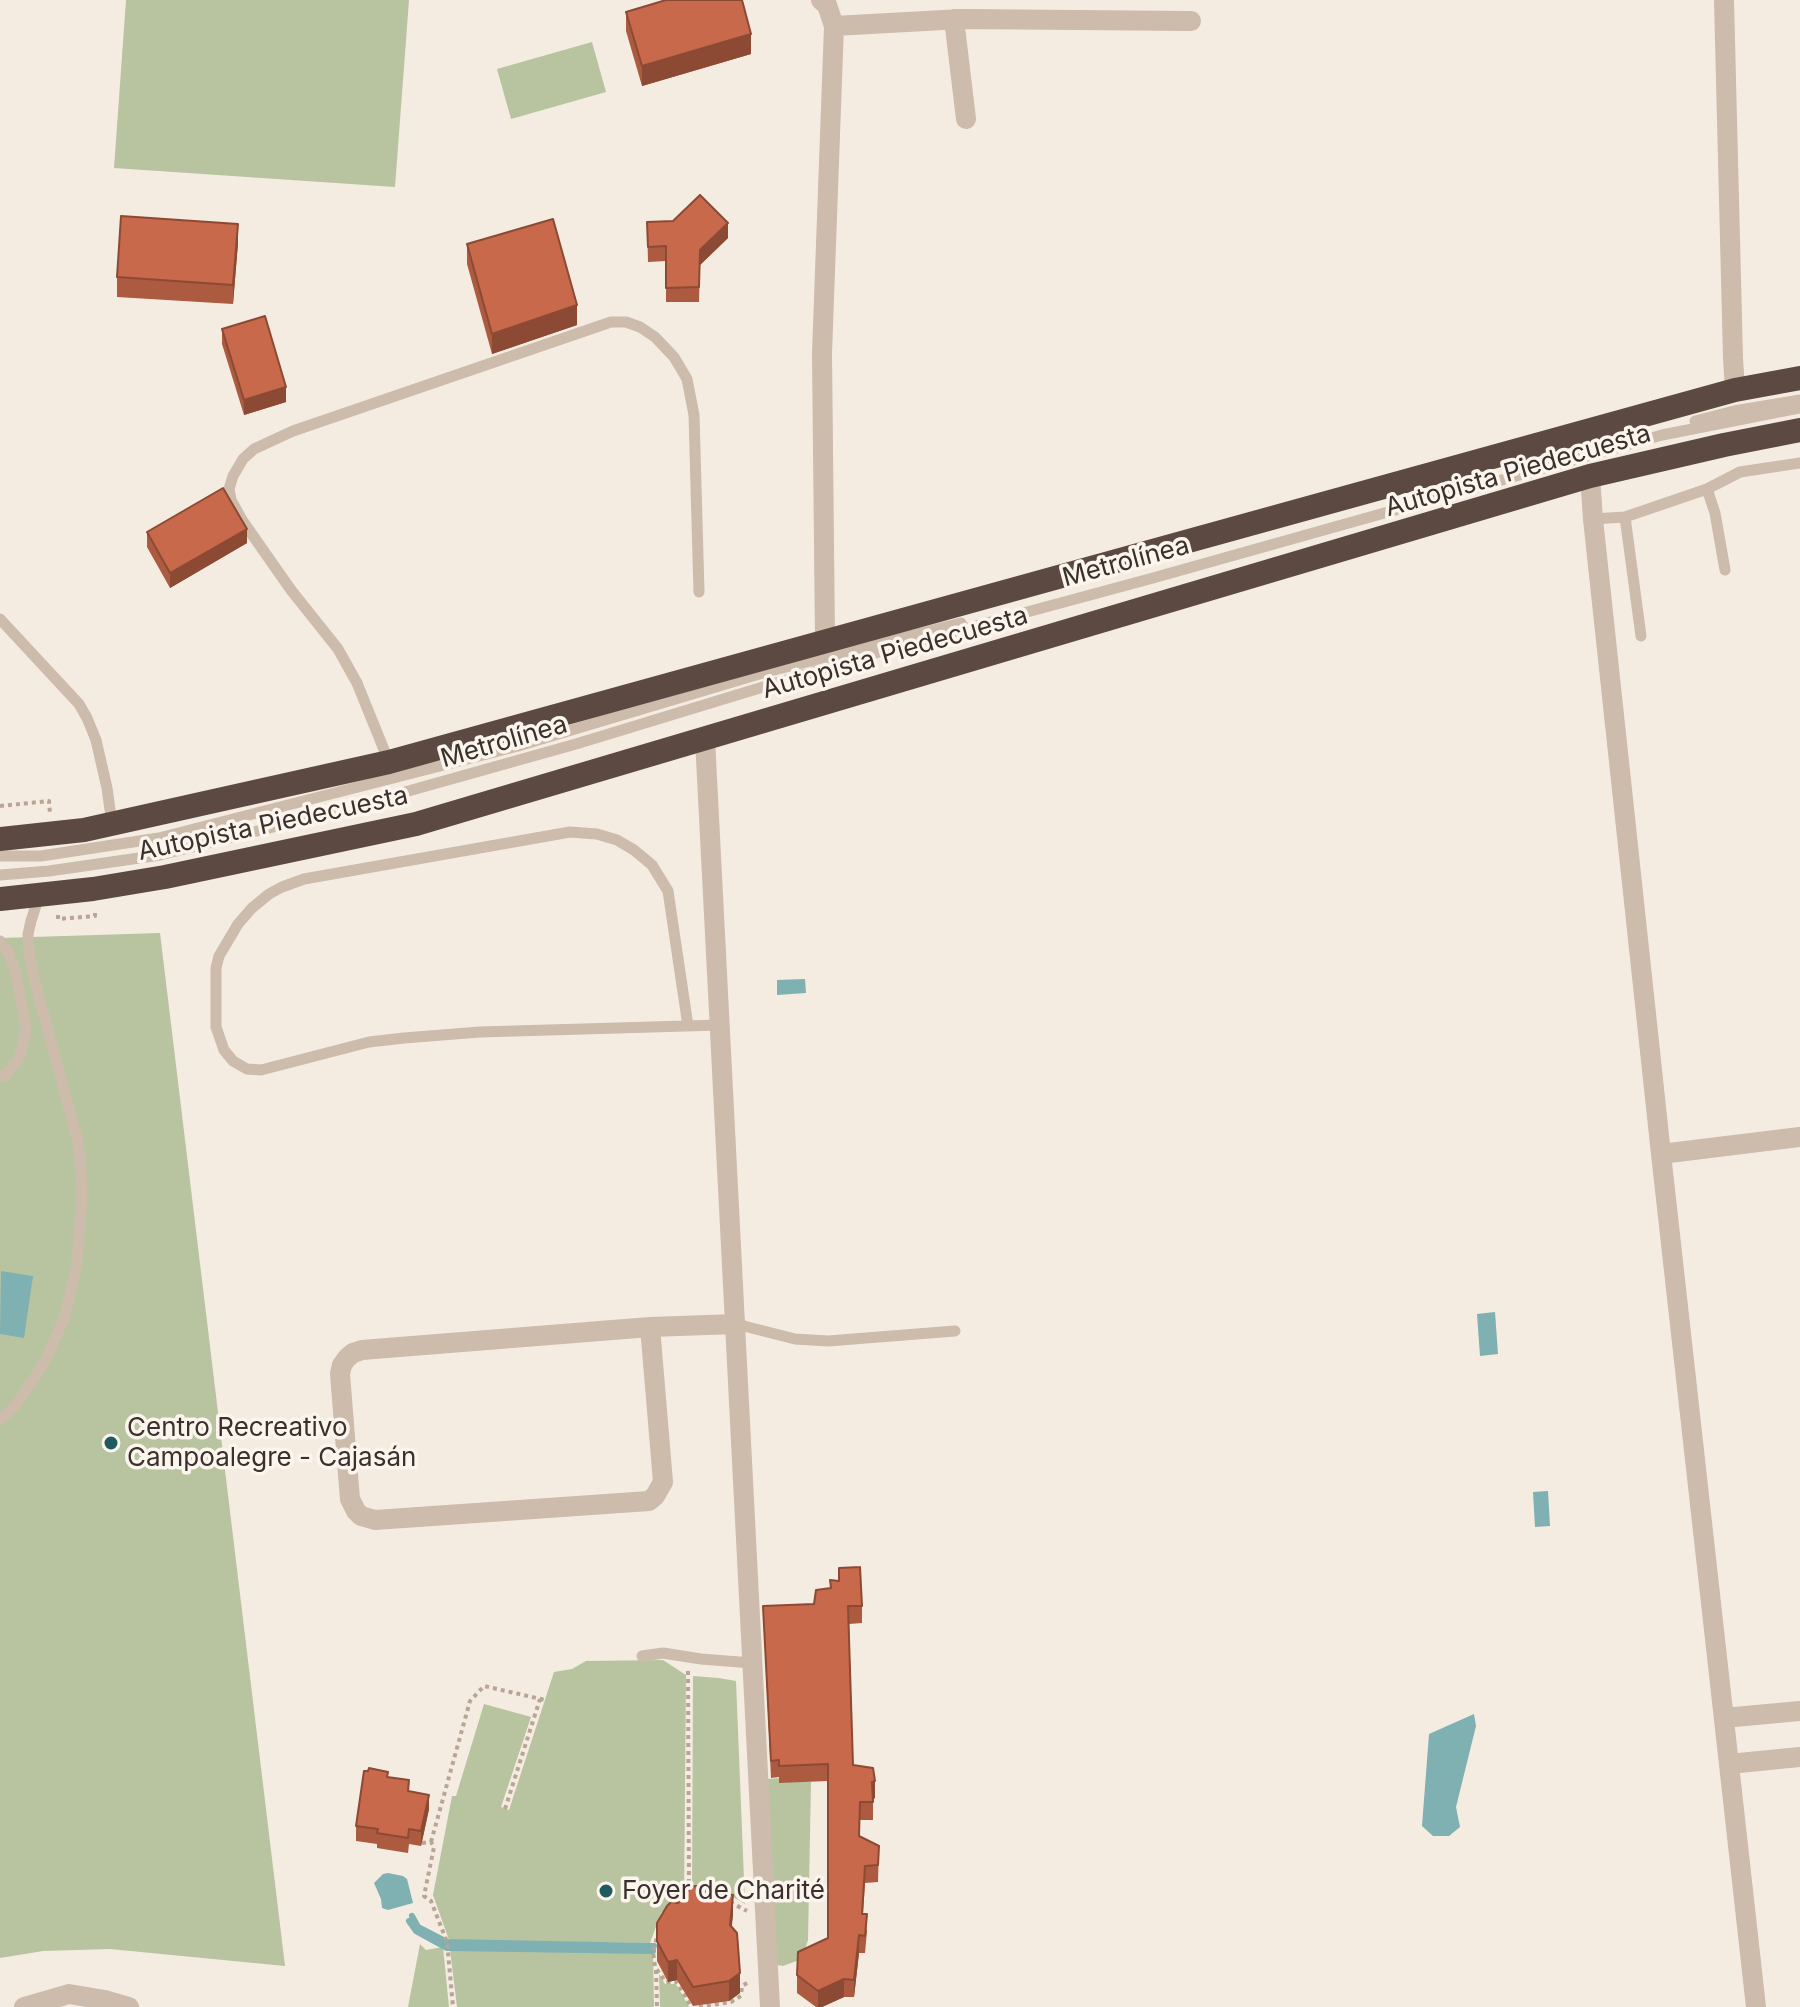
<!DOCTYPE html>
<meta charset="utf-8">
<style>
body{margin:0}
canvas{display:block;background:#f4ebe1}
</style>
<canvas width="1800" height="2007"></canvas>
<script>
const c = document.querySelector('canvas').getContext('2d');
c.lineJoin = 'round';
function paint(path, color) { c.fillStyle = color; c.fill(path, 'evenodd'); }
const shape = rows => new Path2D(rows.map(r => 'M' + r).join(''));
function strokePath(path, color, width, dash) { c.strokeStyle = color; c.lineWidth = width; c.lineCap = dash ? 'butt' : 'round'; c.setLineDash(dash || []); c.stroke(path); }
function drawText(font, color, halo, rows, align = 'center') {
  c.font = font + ' Inter,sans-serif'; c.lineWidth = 7; c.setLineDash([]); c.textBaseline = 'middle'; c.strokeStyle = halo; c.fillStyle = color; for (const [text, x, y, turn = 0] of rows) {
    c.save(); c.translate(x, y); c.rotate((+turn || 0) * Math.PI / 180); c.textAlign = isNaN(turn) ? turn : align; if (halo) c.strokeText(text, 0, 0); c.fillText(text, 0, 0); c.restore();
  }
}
const green = shape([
 [126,0,409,0,395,187,114,168],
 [592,42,606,92,511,119,497,69],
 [160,933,285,1966,110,1949,43,1951,0,1958,0,938],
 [663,1660,686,1675,684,1903,667,1908,661,1913,650,1943,449,1940,433,1895,452,1796,456,1796,484,1704,531,1717,501,1807,509,1810,554,1672,572,1669,586,1661],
 [693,1676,719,1678,736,1681,745,1904,718,1888,692,1893],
 [779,1778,811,1782,808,1940,802,1959,783,1966,772,1964,768,1779],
 [420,1944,426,1950,443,1947,449,2007,408,2007],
 [461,1949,653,1953,654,2007,457,2007,450,1950],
 [659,1974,665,1984,676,1984,689,2007,660,2007]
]);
const water = shape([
 [805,979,806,993,777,995,777,980],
 [1,1271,33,1276,24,1338,0,1334],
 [1495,1312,1498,1354,1480,1356,1477,1314],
 [1548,1491,1550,1526,1535,1527,1533,1492],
 [1474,1714,1476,1726,1456,1807,1460,1827,1449,1836,1433,1836,1422,1826,1429,1734],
 [388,1873,403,1876,407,1879,413,1903,388,1910,382,1908,381,1899,374,1883,383,1874]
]);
const stream = shape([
 [412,1916,418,1927,447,1942,654,1946],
 [409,1921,416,1931,447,1948,653,1951]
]);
const path = shape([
 [0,806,49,801,50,814],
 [58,915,58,919,95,916,95,911],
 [688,1671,689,1894],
 [505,1809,540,1699],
 [431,1842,470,1701,484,1686,545,1700],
 [422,1843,431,1842,434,1847,424,1896,431,1901,447,1942,453,2007],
 [730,1902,747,1911],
 [659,1931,653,1951,655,1967,666,1982,677,1982,691,2007],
 [656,1970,657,2007],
 [699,2007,731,2002,741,1996,742,1986,749,1982]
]);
const lane = shape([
 [1695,421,1734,411,1800,400],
 [1707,489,1740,472,1800,463],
 [1625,517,1641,636],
 [1593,519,1625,517,1707,489,1715,513,1725,570],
 [0,619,79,704,87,718,96,740,107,788,112,824],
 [389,762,357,683,338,649,291,590,242,520,231,500,229,489,233,476,243,459,254,449,293,431,611,322,626,322,640,327,655,337,674,357,687,379,694,415,699,592],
 [0,856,41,856,159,838,518,746,766,672,961,623],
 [0,875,49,871,160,855,330,813,576,744,868,655,1153,578,1662,435,1800,408],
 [0,941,9,954,16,974,26,1027,25,1036,19,1058,6,1075,0,1076],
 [688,1026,668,891,652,865,634,850,617,840,597,834,570,832,304,879,282,887,269,894,252,908,238,924,219,956,216,968,216,1027,224,1050,233,1061,247,1069,261,1070,369,1042,404,1038,480,1032,720,1025],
 [736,1324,795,1339,828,1341,955,1331],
 [0,1420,16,1405,45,1362,65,1316,76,1269,82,1200,81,1167,77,1138,35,982,29,952,28,934,31,921,39,896],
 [642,1656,663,1653,701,1659,752,1663]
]);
const street = shape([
 [821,0,827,5,834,26,822,353,825,640],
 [1724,0,1733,358,1735,390],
 [954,19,966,119],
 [834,26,962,19,1191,21],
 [1590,476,1593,519,1661,1154,1756,2007],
 [705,739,770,2007],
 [1661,1154,1800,1137],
 [650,1327,663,1482,655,1496,649,1501,375,1520,361,1516,356,1511,350,1499,340,1374,342,1365,347,1358,353,1353,362,1350,650,1327,736,1324],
 [1724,1718,1800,1711],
 [1729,1764,1800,1757],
 [24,2007,69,1994,105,2000,129,2007]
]);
const highway = shape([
 [0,839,84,830,389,762,1735,390,1800,378],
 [0,899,93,889,165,877,416,824,1590,476,1724,445,1800,430]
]);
const wall = shape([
 [626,12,751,54,642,86,626,31],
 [647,222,728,238,700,265,699,302,666,302,666,261,648,262],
 [238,243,233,304,117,297,117,277],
 [467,244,577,325,492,354,467,264],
 [222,329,286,402,244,415,222,344],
 [147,532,247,543,170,588,147,547],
 [830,1580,862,1606,862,1623,849,1624,853,1765,875,1798,873,1799,873,1820,860,1820,859,1836,879,1846,878,1882,865,1883,863,1914,867,1931,865,1953,859,1953,854,1997,844,1997,822,2007,816,2007,797,1993,797,1975,828,1938,828,1781,779,1783,779,1777,771,1778,763,1606,814,1604,830,1588],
 [368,1771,388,1777,409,1792,429,1809,421,1846,409,1844,408,1853,377,1848,377,1844,356,1841,356,1826],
 [733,1915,731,1927,740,1993,729,2001,693,2006,677,1980,668,1982,657,1961,657,1923]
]);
const shadedWall = shape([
 [751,34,751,54,642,86,642,66],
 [728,223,728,238,700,265,700,250],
 [238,224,238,243,233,304,233,285],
 [577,305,577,325,492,354,492,334],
 [286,387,286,402,244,415,244,400],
 [247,529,247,543,170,588,170,573],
 [875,1781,875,1798,872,1800,872,1782],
 [429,1795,429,1809,421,1846,421,1831],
 [733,1895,733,1915,730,1945,730,1925],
 [859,1935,859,1953,854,1997,854,1980],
 [677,1960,677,1980,668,1982,668,1962],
 [740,1973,740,1993,729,2001,729,1981],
 [844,1979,844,1997,822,2007,818,2007,818,1991]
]);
const building = shape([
 [666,0,742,0,751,34,642,66,626,12,666,0],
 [700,195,728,223,700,250,699,287,666,288,666,246,648,247,647,222,673,221,700,195],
 [121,216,238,224,233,285,117,277,121,216],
 [553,219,577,305,492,334,467,244,553,219],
 [265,316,286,387,244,400,222,329,265,316],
 [223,488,247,529,170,573,147,532,223,488],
 [860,1567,862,1606,848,1606,853,1765,873,1768,875,1781,872,1782,873,1802,860,1802,859,1836,879,1846,878,1865,865,1866,862,1914,867,1914,865,1936,859,1935,854,1980,844,1979,818,1991,797,1975,798,1952,828,1938,828,1764,779,1766,779,1760,771,1761,763,1606,814,1604,816,1590,831,1588,830,1580,839,1581,839,1568,860,1567],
 [369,1768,388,1772,387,1777,409,1780,408,1791,429,1795,421,1831,409,1829,408,1838,377,1833,378,1829,356,1826,364,1771,368,1771,369,1768],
 [692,1886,721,1887,727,1894,733,1895,730,1925,737,1933,740,1973,729,1981,693,1987,677,1960,668,1962,657,1941,657,1923,667,1906,671,1902,678,1903,692,1886]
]);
const markers = [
 [111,1443,8,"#1f5a5e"],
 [606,1891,8,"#1f5a5e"]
];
const streetNames = [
 ["Autopista Piedecuesta",1518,471,-16],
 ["Metrolínea",1126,562,-15],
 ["Autopista Piedecuesta",895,653,-16],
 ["Metrolínea",504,742,-16],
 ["Autopista Piedecuesta",273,824,-12]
];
const poiNames = [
 ["Centro Recreativo",127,1428],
 ["Campoalegre - Cajasán",127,1458],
 ["Foyer de Charité",622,1891]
];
paint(green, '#b8c4a0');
paint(water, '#7fb0b2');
strokePath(stream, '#7fb0b2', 6);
strokePath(path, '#b9a596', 4, [4, 4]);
strokePath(lane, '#cdbbac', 11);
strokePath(street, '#cdbbac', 20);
strokePath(highway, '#5c4a42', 24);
paint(wall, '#ac5a40');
paint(shadedWall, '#8c4a34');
paint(building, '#c8694b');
strokePath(building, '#8c4a34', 2);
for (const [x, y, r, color] of markers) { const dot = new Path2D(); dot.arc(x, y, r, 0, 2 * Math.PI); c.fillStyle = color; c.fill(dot); strokePath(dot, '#fbf5ee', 3); }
drawText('26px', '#3b302b', '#fbf5ee', streetNames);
drawText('26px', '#3b302b', '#fbf5ee', poiNames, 'left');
</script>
